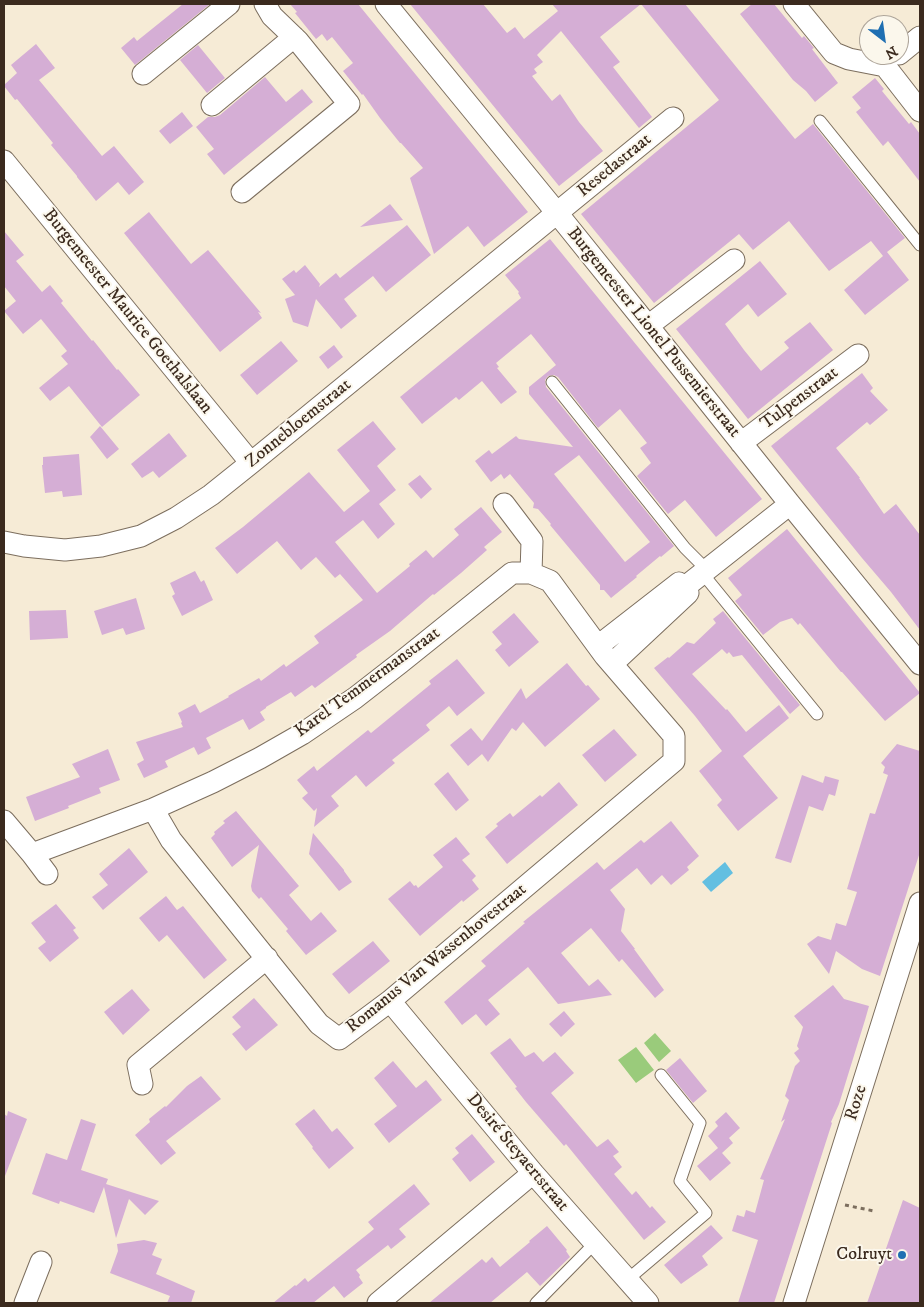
<!DOCTYPE html>
<meta charset="utf-8">
<style>
body{margin:0}
#map{position:relative;width:924px;height:1307px;overflow:hidden;background:#f6ebd6;font-family:"IM FELL DW Pica",serif}
canvas{display:block}
.frame{position:absolute;inset:0;border:5px solid #3b2a1e;pointer-events:none}
.north{position:absolute;left:859px;top:15px;width:50px;height:50px;box-sizing:border-box;background:#fbf7ec;border:1px solid #aea59a;border-radius:50%;rotate:150deg;font-size:14px;font-weight:700;line-height:20px;text-align:center;color:#3b2a1e}
.north::after{content:'';display:block;margin:auto;width:18px;height:22px;background:#1f6fb2;clip-path:polygon(50% 0,100% 100%,50% 72%,0 100%)}
</style>
<div id="map">
<canvas width="924" height="1307"></canvas>
<div class="frame"></div>
<div class="north">N</div>
</div>
<script>
const c = document.querySelector('canvas').getContext('2d');
c.lineJoin = 'round';
function paint(path, color) { c.fillStyle = color; c.fill(path, 'evenodd'); }
const shape = rows => new Path2D(rows.map(r => 'M' + r).join(''));
function strokePath(path, color, width, dash) { c.strokeStyle = color; c.lineWidth = width; c.lineCap = dash ? 'butt' : 'round'; c.setLineDash(dash || []); c.stroke(path); }
function drawText(font, color, halo, rows, align = 'center') {
  c.font = font + ' "IM FELL DW Pica",serif'; c.lineWidth = 4; c.setLineDash([]); c.textBaseline = 'middle'; c.strokeStyle = halo; c.fillStyle = color; for (const [text, x, y, turn = 0] of rows) {
    c.save(); c.translate(x, y); c.rotate((+turn || 0) * Math.PI / 180); c.textAlign = isNaN(turn) ? turn : align; if (halo) c.strokeText(text, 0, 0); c.fillText(text, 0, 0); c.restore();
  }
}
const green = shape([
 [655,1033,671,1051,659,1062,644,1043],
 [636,1047,654,1070,636,1083,618,1060]
]);
const water = shape([
 [725,862,733,873,711,892,702,882]
]);
const building = shape([
 [183,4,210,4,135,65,121,48,134,37,137,41],
 [290,4,358,4,528,212,484,247,468,226,434,254,410,178,423,168,401,143,400,143,380,118,363,94,362,95,343,71,353,63,332,37,327,41,322,34,316,39,295,13,297,12],
 [410,4,483,4,507,33,515,27,524,39,558,11,552,4,685,4,795,139,813,124,905,238,887,252,909,280,865,315,844,290,883,256,871,241,829,271,789,221,753,250,739,234,654,303,581,214,719,100,641,4,600,37,620,62,613,67,652,117,639,128,561,31,537,55,543,62,534,69,537,73,532,76,552,101,560,94,579,122,603,151,559,186],
 [752,4,774,4,802,38,804,36,814,48,812,49,838,83,815,102,806,91,793,80,740,14],
 [36,44,55,68,39,80,102,156,114,146,144,182,129,195,118,182,96,201,77,177,77,176,51,145,53,143,17,99,15,100,4,86,4,85,17,73,11,65],
 [198,45,225,78,207,93,180,60],
 [265,77,286,102,302,89,313,102,224,175,207,154,214,149,196,127,208,117,215,117,220,115],
 [875,78,884,89,882,91,909,124,911,122,920,134,920,182,888,141,883,146,856,112,861,108,852,97],
 [182,112,193,126,170,144,159,131],
 [390,204,403,220,360,227],
 [149,212,191,264,208,250,261,313,258,312,262,318,220,352,124,233],
 [407,225,431,255,386,292,373,276,344,299,357,316,341,329,316,299,308,327,293,322,285,299,295,295,282,279,294,270,296,273,305,265,320,284,319,287,336,273,340,278],
 [4,231,24,255,16,261,42,292,50,285,63,301,61,303,92,341,93,340,117,370,118,369,140,395,102,427,69,386,50,401,39,388,68,364,61,356,67,351,41,319,23,334,4,311,16,301,4,286],
 [550,239,762,499,716,537,685,500,668,514,637,476,651,463,640,448,647,443,620,409,598,428,558,377,554,375,548,376,545,380,546,387,674,546,661,557,660,556,636,576,637,577,611,598,604,590,600,590,600,585,550,525,551,524,538,509,533,508,534,503,510,474,504,479,501,474,491,482,475,461,489,450,492,454,516,436,519,439,573,447,529,394,529,387,556,365,531,334,496,363,499,367,497,368,517,392,501,404,482,381,459,400,456,397,422,424,400,397,521,298,518,293,519,292,505,275],
 [579,455,650,542,625,562,554,474],
 [760,261,787,294,758,317,748,304,725,324,744,350,761,371,789,348,784,342,810,322,833,350,748,419,676,329],
 [281,341,298,361,257,395,240,375],
 [334,345,343,357,328,369,319,357],
 [862,373,873,388,870,391,888,410,870,425,867,422,836,448,860,478,859,478,884,514,896,504,920,535,920,630,891,592,862,558,771,446],
 [373,421,396,449,377,466,396,490,379,504,395,524,378,539,363,520,335,542,377,593,410,566,409,564,426,550,433,558,459,535,454,529,481,507,502,532,484,547,487,550,461,573,434,595,433,594,390,631,356,655,357,657,315,688,312,685,295,697,291,692,266,707,266,708,260,712,265,720,249,730,243,719,206,738,211,748,198,755,194,747,165,761,168,767,144,778,137,764,144,760,136,742,183,727,181,723,182,722,178,713,195,704,200,713,229,697,228,696,259,678,261,681,284,664,286,667,319,643,314,636,363,600,340,574,335,578,316,557,301,570,277,541,237,574,215,548,243,527,309,472,344,512,370,491,337,450],
 [100,426,119,449,107,459,90,437],
 [169,433,187,456,159,478,153,471,142,478,131,464],
 [79,454,82,495,63,497,62,491,45,493,42,465,43,465,43,457],
 [420,475,432,489,421,499,408,484],
 [787,529,920,693,885,721,842,672,841,672,800,623,798,625,792,618,780,622,763,635,735,601,742,595,728,578],
 [195,571,201,582,204,580,213,600,182,616,172,596,175,594,170,583],
 [136,598,145,629,126,635,123,628,102,635,94,611],
 [66,610,68,638,30,640,29,611],
 [723,611,800,705,790,714,742,655,733,657,729,652,727,654,722,649,692,674,726,710,727,709,746,732,779,705,789,718,743,756,778,798,738,831,717,805,722,800,699,771,722,751,695,716,654,668,668,657,669,658,687,642,694,644,716,623,713,619],
 [514,613,539,642,509,667,495,650,502,644,492,632],
 [457,659,485,693,457,716,449,706,426,725,430,730,392,760,395,763,366,787,356,775,331,796,339,806,314,827,317,808,314,811,302,798,308,793,297,780,314,766,317,771,368,730,371,733,431,684,429,681],
 [567,663,586,686,588,685,600,699,545,747,523,722,516,731,512,728,488,762,482,754,468,766,450,745,471,728,482,741,521,688,526,699],
 [614,729,637,755,605,782,582,755],
 [897,744,920,751,920,852,880,976,862,969,836,951,829,974,807,944,818,936,831,940,836,923,846,926,857,892,847,889,870,813,875,814,888,775,883,773,885,767,881,763],
 [108,749,120,780,99,788,101,793,68,806,69,808,35,821,26,797,80,777,72,764],
 [448,772,469,800,456,811,434,784],
 [802,775,823,783,825,776,839,780,835,796,829,794,823,811,809,806,791,863,775,858],
 [559,782,578,805,507,864,485,837,498,826,496,824,510,813,513,817,540,795,542,797],
 [236,811,299,886,289,895,311,921,321,912,337,931,306,955,286,931,288,929,261,897,259,899,252,891,251,886,259,845,232,867,211,838,215,834,214,832,225,823,223,821],
 [671,821,699,856,687,867,689,870,671,885,662,875,651,885,637,868,610,890,625,909,621,931,635,949,634,949,664,990,655,998,622,959,619,962,591,928,561,953,589,986,598,979,612,995,558,1004,528,967,488,1000,500,1014,486,1026,476,1014,462,1025,444,1002,486,966,481,961,525,923,523,922,597,862,604,870,641,840,644,843],
 [313,833,344,870,344,871,352,882,339,891,309,854],
 [456,837,470,854,462,860,476,876,472,880,479,889,463,902,462,900,420,936,388,899,410,881,414,886,416,885,418,888,443,867,433,855],
 [129,848,148,872,103,910,92,897,108,885,99,874],
 [166,896,177,910,183,906,227,960,204,979,167,935,159,942,139,918],
 [56,904,76,928,73,930,79,938,50,962,38,948,46,942,31,923],
 [373,941,390,961,349,994,332,974],
 [833,985,844,999,869,1006,865,1020,839,1104,831,1122,832,1123,774,1303,738,1303,758,1240,732,1231,737,1215,744,1217,746,1210,755,1213,764,1180,760,1179,785,1119,781,1122,789,1100,785,1096,795,1066,800,1061,794,1053,799,1049,797,1046,803,1027,794,1016],
 [132,989,150,1010,123,1035,104,1012],
 [254,998,278,1025,246,1051,232,1034,241,1027,232,1017],
 [564,1011,575,1024,561,1037,549,1024],
 [510,1038,525,1057,534,1052,543,1062,555,1052,574,1073,551,1093,597,1147,608,1139,619,1152,613,1156,622,1167,614,1174,632,1195,636,1191,650,1208,652,1206,666,1222,644,1240,566,1144,564,1146,526,1102,515,1088,517,1087,490,1053],
 [680,1058,707,1091,693,1103,666,1070],
 [393,1061,416,1088,426,1080,442,1100,389,1143,374,1124,397,1106,374,1078],
 [201,1076,221,1099,166,1141,176,1153,161,1165,135,1135,150,1122,149,1119,165,1106,166,1107,187,1086],
 [314,1109,332,1132,337,1128,354,1148,329,1169,312,1148,313,1147,295,1124],
 [8,1111,27,1119,5,1176,4,1176,4,1114,7,1116],
 [726,1112,740,1128,729,1138,733,1143,722,1153,731,1163,710,1181,697,1166,718,1148,708,1136,718,1126,715,1122],
 [81,1119,96,1124,81,1170,108,1179,106,1184,159,1201,145,1215,129,1199,116,1238,104,1187,94,1213,60,1201,59,1204,32,1194,46,1153,67,1160],
 [472,1134,495,1162,470,1182,452,1159,459,1153,455,1148],
 [414,1184,430,1204,399,1229,406,1237,391,1249,388,1245,356,1270,360,1275,359,1277,363,1283,344,1298,334,1286,313,1303,273,1303,295,1285,296,1286,305,1278,308,1282,374,1229,368,1222],
 [903,1200,920,1208,920,1303,867,1303],
 [711,1225,723,1238,702,1256,708,1265,681,1284,664,1265],
 [547,1226,567,1250,566,1251,570,1257,540,1286,527,1272,490,1303,429,1303,482,1259,486,1263,492,1257,500,1267,530,1242,529,1241],
 [144,1240,157,1243,152,1255,162,1259,156,1274,195,1291,191,1303,167,1303,170,1296,110,1273,118,1251,117,1244]
]);
const path = shape([
 [845,1205,874,1211]
]);
const service = shape([
 [820,121,920,245],
 [552,382,685,548,707,570],
 [703,574,817,714],
 [627,1280,706,1213,680,1181,700,1123,661,1075],
 [536,1303,595,1243]
]);
const minor = shape([
 [386,4,557,213,648,326,790,504,920,664],
 [794,4,834,53,849,59,885,66,920,111],
 [899,54,920,37],
 [143,74,229,4],
 [212,105,294,37],
 [4,161,251,463],
 [242,192,349,104,298,41,272,16,265,4],
 [648,326,734,260],
 [741,443,858,355],
 [504,504,532,541,531,573],
 [4,542,24,546,65,550,101,546,141,536,176,518,211,495,251,463,673,118],
 [685,587,790,504],
 [598,646,679,583,685,587,688,593,612,664],
 [4,821,32,854],
 [47,874,32,854,153,809,213,782,260,758,302,734,355,698,400,663,512,573,531,573,550,581,605,656,674,736,674,761,390,1001,339,1039,319,1024,171,840,153,809],
 [390,1001,533,1173,648,1303],
 [142,1084,138,1065,267,958],
 [25,1303,41,1262],
 [378,1303,533,1173],
 [794,1303,920,903]
]);
const markers = [
 [902,1255,5,"#1f6fb2"]
];
const streetNames = [
 ["Resedastraat",615,166,-39],
 ["Burgemeester Maurice Goethalslaan",127,312,51],
 ["Burgemeester Lionel Pussemierstraat",653,333,51],
 ["Tulpenstraat",800,399,-37],
 ["Zonnebloemstraat",299,424,-39],
 ["Karel Temmermanstraat",368,683,-36],
 ["Romanus Van Wassenhovestraat",437,959,-39],
 ["Roze",857,1103,-73],
 ["Desiré Steyaertstraat",517,1153,50]
];
const poiNames = [
 ["Colruyt",892,1255]
];
paint(green, '#9acb7b');
paint(water, '#63bfe1');
paint(building, '#d5aed5');
strokePath(service, '#7c6e5e', 13);
strokePath(minor, '#7c6e5e', 23);
strokePath(path, '#7c6e5e', 3, [4, 4]);
strokePath(service, '#fff', 11);
strokePath(minor, '#fff', 21);
for (const [x, y, r, color] of markers) { const dot = new Path2D(); dot.arc(x, y, r, 0, 2 * Math.PI); c.fillStyle = color; c.fill(dot); strokePath(dot, '#fbf7ec', 2); }
drawText('18px', '#3b2a1e', '#fbf7ec', streetNames);
drawText('18px', '#3b2a1e', '#fbf7ec', poiNames, 'right');
</script>
